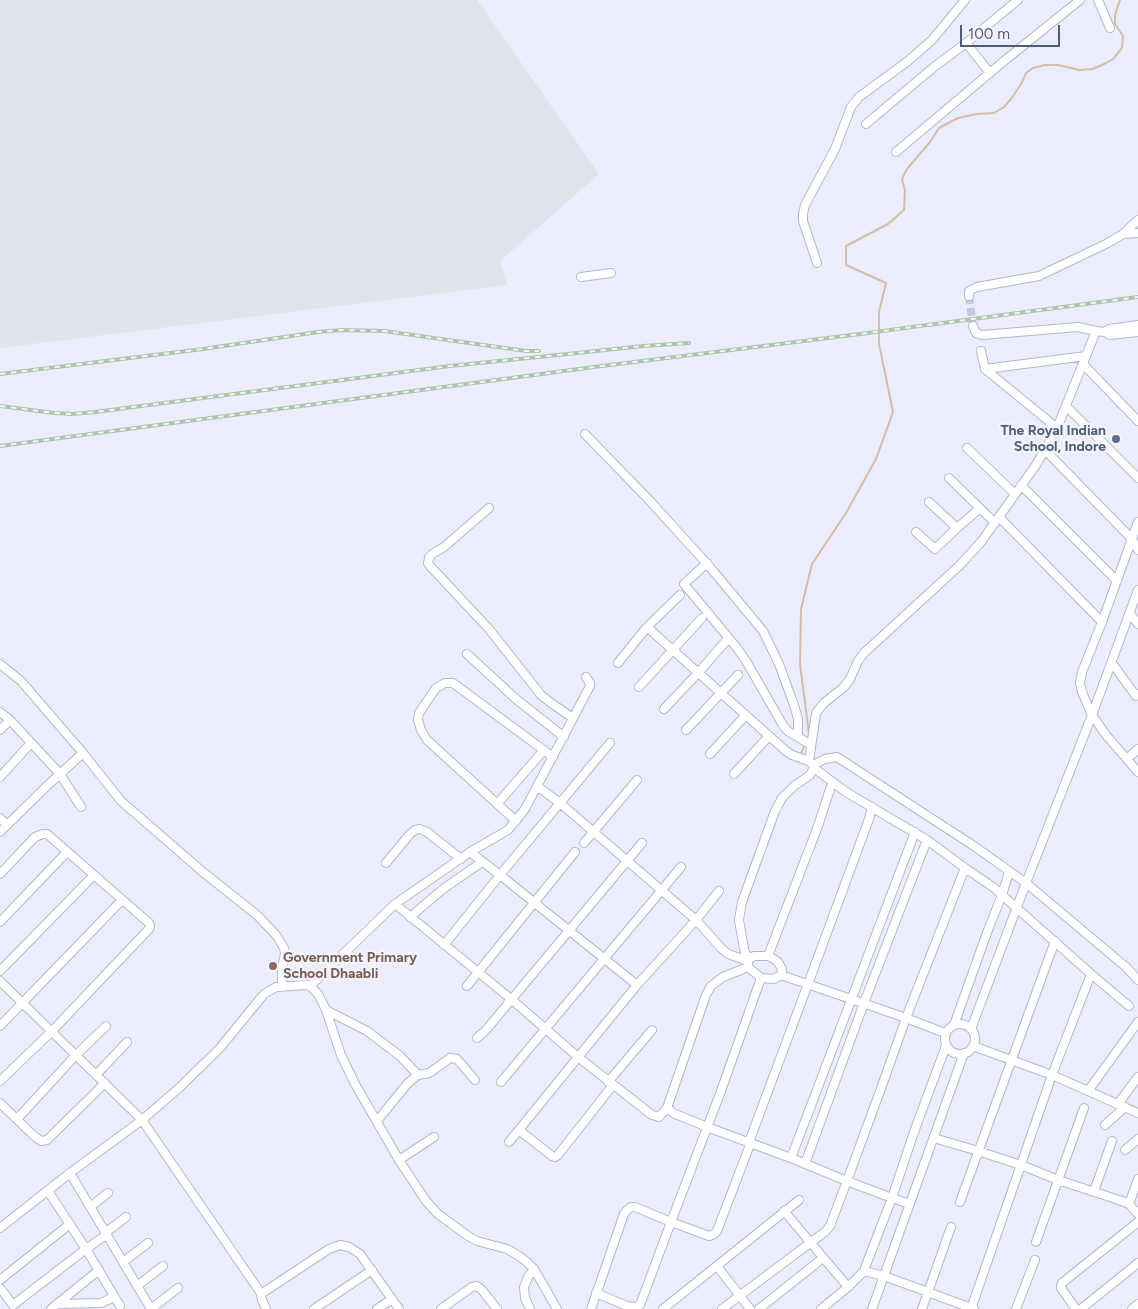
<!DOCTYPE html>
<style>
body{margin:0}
#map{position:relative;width:1138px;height:1309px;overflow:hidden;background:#ebedfc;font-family:Figtree,sans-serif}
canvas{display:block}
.scale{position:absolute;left:960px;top:25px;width:100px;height:22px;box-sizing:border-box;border:2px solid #4f5c76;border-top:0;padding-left:6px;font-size:15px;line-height:18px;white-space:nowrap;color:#4f5c76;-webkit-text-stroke:4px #f2f3fe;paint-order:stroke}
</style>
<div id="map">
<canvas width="1138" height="1309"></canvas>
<div class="scale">100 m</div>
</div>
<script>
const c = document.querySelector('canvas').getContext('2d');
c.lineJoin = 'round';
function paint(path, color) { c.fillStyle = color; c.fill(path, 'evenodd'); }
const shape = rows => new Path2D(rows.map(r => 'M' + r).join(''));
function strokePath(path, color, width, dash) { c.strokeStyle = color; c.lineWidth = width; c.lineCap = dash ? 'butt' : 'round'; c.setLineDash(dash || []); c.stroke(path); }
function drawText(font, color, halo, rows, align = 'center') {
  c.font = font + ' Figtree,sans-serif'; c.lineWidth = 5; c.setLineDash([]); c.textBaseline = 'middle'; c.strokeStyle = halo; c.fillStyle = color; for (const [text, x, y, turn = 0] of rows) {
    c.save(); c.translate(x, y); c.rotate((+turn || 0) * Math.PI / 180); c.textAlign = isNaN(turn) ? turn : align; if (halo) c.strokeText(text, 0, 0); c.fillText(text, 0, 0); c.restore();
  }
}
const industrial = shape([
 [0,0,477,0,599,174,500,261,507,285,0,348]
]);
const stream = shape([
 [809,734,800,664,801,609,812,564,846,513,876,459,893,412,879,344,879,312,886,283,846,265,846,246,888,224,904,210,905,190,902,179,907,169,930,142,939,128,958,118,977,114,994,113,1004,107,1011,99,1021,84,1026,73,1033,68,1045,65,1058,65,1079,70,1093,69,1106,63,1113,59,1122,48,1123,36,1115,24,1115,15,1120,0],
 [800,755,806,743]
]);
const streetTunnel = shape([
 [969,296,973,326]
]);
const street = shape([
 [1098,0,1110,28],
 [966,43,1018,0],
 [866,124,934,67,966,43,990,73],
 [896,152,1004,61,1080,0],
 [1123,234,1138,233],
 [817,263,803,221,803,214,805,205,835,149,851,107,859,97,908,61,932,40,965,0],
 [581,277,611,273],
 [969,296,969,291,977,287,1039,276,1108,243,1123,234,1138,220],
 [973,326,976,333,982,335,1078,327,1096,331,1105,332,1110,335,1138,332],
 [1105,332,1109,329,1138,325],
 [981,351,985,369,1057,428],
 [1083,364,1138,421],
 [985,369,1086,356],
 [1066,406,1138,478],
 [585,434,650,501,709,566,763,631,779,664,794,705,798,719,798,737,811,745],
 [967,448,1015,494],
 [1044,449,1132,539,1138,550],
 [949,478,995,523],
 [1021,485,1117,581],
 [929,502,957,528,980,508],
 [489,508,444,547,432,554,429,558,428,563,430,566,489,629,541,695,551,703,573,718],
 [999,517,1102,622],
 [1138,522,1102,622,1082,672,1080,683,1082,692,1092,715,1106,735,1138,772],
 [916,532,935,549,957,528],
 [707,563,684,584,737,648,746,661,784,727,789,732,798,737],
 [1138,590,1092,715,1026,883,1126,967,1138,980],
 [1130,613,1138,624],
 [647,627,680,595],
 [467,654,516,699,564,737],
 [618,663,647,627,786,751,792,755,809,761],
 [1112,663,1136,696,1138,694],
 [0,664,21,681,83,753,121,801,204,873,257,915,276,935,284,948,285,953,282,969,282,987],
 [639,687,702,618],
 [664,709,699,672,726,641],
 [0,712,10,720,60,774,81,807],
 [0,730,10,720],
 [686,730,738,675],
 [710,754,746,715],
 [1127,759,1138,749],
 [813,765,825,759,837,757,974,846,1026,883,971,1029],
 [814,768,846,792,927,840,965,868,906,1018,945,1033],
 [734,774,769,736],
 [0,777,31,743],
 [537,786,560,803,696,920,721,948,728,954,748,961],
 [497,804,544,750],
 [0,818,7,825],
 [516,821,427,740,421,730,418,720,419,713,436,688,445,683,453,683,553,757],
 [0,832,49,784,83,753],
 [584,843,637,780],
 [470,852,508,830,525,809,590,686,590,683,586,677],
 [386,863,410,834,415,830,420,829,427,832,461,859],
 [965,868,993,887,1091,974,1129,1006],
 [0,874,35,837,43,834,47,834,149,923,150,926,149,929,52,1031,0,1081],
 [395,904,470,852,500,875,637,985],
 [410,917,443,889,482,862],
 [0,922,67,852],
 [444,945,500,875,610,743],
 [768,956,818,826,832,783],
 [750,958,745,953,744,949,739,920,742,902,775,811,782,798,794,786,810,775,814,768,813,765,809,761,816,713,824,703,844,687,850,679,858,661,864,653,960,565,981,542,1036,465,1057,428,1096,331],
 [748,960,754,956,768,956,772,958,778,962,782,969,781,975],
 [748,962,748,967,761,978,774,979,781,975,906,1018,883,1083,847,1181,892,1198,914,1132,946,1046],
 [748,967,723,977,711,986,706,995,667,1108,673,1113,707,1127,791,1158,915,832],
 [0,971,94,875],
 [0,981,142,1120,258,1289,261,1294,262,1300,266,1309],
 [310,986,395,904,511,999,578,1057,652,1115,659,1117,667,1108],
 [467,986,575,852],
 [326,1010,367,1031,400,1056,418,1075],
 '945 1039a15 15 0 1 1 30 0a15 15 0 1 1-30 0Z',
 [954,1025,988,930,1002,895,1009,872],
 [0,1026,122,900],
 [477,1038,486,1030,642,843],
 [973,1046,1052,1075,1138,1113],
 [96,1075,127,1042],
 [501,1082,681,867],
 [608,1082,652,1030],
 [1088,1091,1138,1022],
 [0,1103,34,1136,41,1141,47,1140,105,1083],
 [1118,1104,1138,1077],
 [17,1119,76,1055,106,1026],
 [377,1121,408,1083,418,1075,429,1073,435,1069,450,1058,457,1059,475,1080],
 [1105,1125,1125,1107],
 [519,1130,552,1156,555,1157,558,1155,613,1085],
 [934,1138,978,1151,1021,1165,1058,1180,1119,1200,1129,1204,1138,1214],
 [509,1142,637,985,696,920,719,891],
 [749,1142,808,984,869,819,872,807],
 [1125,1150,1138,1139],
 [399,1160,434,1137],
 [805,1164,864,1003,927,840],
 [70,1173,151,1309],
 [48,1191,86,1249,120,1306],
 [1094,1191,1112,1141],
 [960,1202,1055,941],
 [1129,1204,1138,1179],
 [90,1207,108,1193],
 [784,1211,848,1287],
 [0,1228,70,1173,142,1120,179,1088,220,1048,264,994,276,987,306,985,310,986,318,994,326,1010,341,1055,355,1084,399,1160,426,1201,438,1214,468,1236,477,1241,507,1249,519,1256,527,1262,534,1269,557,1309],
 [105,1233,126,1217],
 [1036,1242,1084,1108],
 [123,1262,148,1243],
 [717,1266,750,1309],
 [864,1271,884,1276,974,1309],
 [0,1280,70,1224],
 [137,1286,163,1266],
 [0,1288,13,1305,86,1249,106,1235],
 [596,1293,627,1306,635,1307,640,1305,671,1222,709,1236,714,1234,717,1231,751,1142],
 [261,1294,329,1249,340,1245,349,1247,360,1254,399,1309],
 [57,1304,101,1303,114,1297],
 [51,1309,99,1270],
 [151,1309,178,1288],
 [314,1309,372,1270],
 [377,1309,392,1299],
 [441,1309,472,1287,477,1286,482,1290,497,1309],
 [530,1309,525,1298,524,1287,528,1277,534,1269],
 [591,1309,624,1214,627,1210,631,1207,635,1207,671,1222,721,1091,761,978],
 [663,1309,799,1200],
 [722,1309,826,1231,830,1226,847,1181,791,1158],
 [759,1309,823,1258],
 [821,1309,848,1287,864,1271,868,1260,892,1198,910,1204],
 [872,1309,964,1053],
 [922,1309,951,1227],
 [971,1309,1052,1075,1091,974],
 [1016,1309,1035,1260],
 [1076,1309,1061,1288,1061,1285,1062,1283,1138,1222],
 [1081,1309,1138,1263],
 [1132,1309,1138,1304]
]);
const rail = shape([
 [0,374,203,349,318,332,341,330,384,331,526,351,539,351],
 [0,406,54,413,72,414,95,412,450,366,587,352,643,346,689,343],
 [0,446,594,367,860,334,1138,297]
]);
const markers = [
 [1116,439,5,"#5c6f8a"],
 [273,966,5,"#8d6e63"]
];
const serviceNames = [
 ["The Royal Indian",1106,431],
 ["School, Indore",1106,447]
];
const educationNames = [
 ["Government Primary",283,958],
 ["School Dhaabli",283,974]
];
paint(industrial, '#e1e3eb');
strokePath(stream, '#d6bda7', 2);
strokePath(streetTunnel, '#c4c9da', 8, [8, 4]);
strokePath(street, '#b1b8ce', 10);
strokePath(street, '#fff', 8);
strokePath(rail, '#adc6a9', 4);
strokePath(rail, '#f2f3fe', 2, [5.5]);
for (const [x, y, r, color] of markers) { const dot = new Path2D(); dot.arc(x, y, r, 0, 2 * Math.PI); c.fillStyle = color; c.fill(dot); strokePath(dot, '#f2f3fe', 2); }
drawText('bold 14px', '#4e5e75', '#f2f3fe', serviceNames, 'right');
drawText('bold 14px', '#785e54', '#f2f3fe', educationNames, 'left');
</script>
